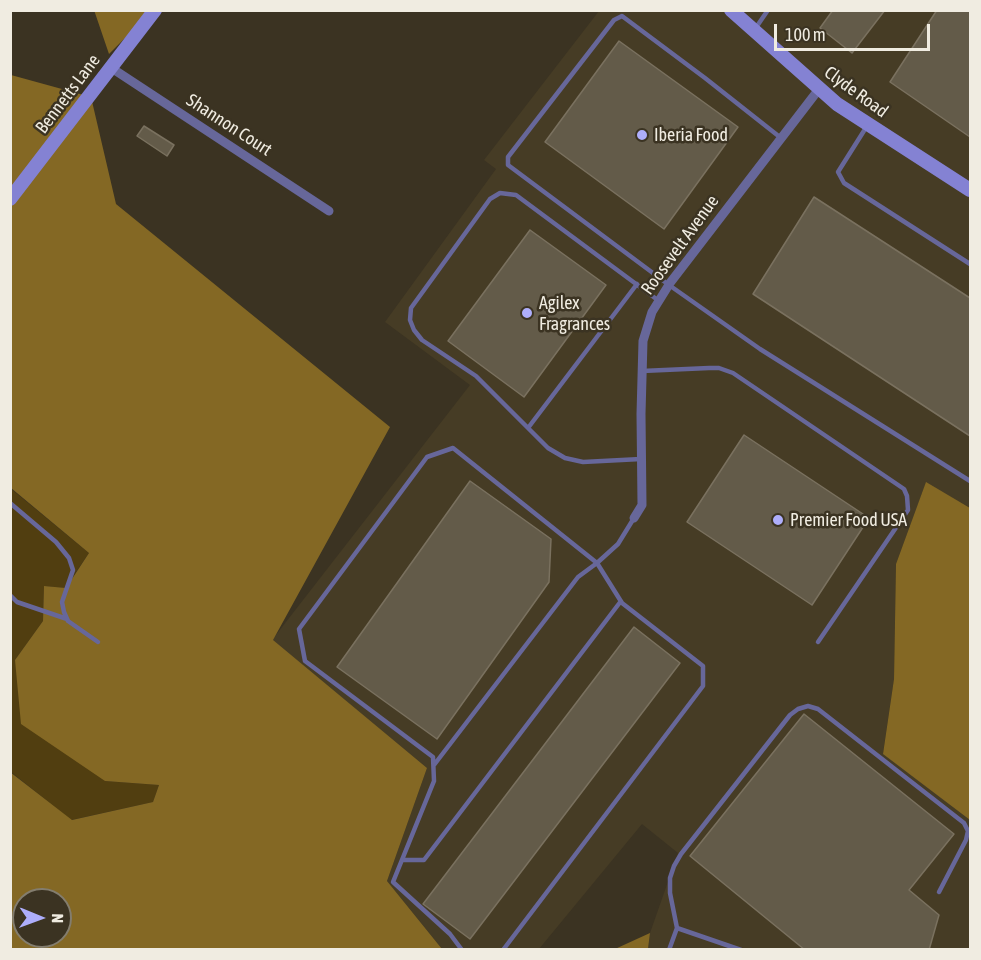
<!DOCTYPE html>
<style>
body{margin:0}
#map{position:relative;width:981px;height:960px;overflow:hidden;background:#3b3322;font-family:"Asap Condensed",sans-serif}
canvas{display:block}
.frame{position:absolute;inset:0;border:12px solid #f0ece1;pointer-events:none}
.north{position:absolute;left:12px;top:888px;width:60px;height:60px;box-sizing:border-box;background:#3b3322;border:2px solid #837d6e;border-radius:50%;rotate:91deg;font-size:16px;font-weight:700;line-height:24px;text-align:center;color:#f0ece1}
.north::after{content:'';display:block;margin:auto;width:21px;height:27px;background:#aeaefb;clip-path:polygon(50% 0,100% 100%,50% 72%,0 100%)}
.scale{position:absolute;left:774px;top:24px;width:156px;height:27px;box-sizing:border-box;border:3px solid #f0ece1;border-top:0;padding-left:8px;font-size:18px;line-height:21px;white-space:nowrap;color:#f0ece1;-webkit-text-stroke:4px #3b3322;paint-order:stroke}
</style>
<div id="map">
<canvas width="981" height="960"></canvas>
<div class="frame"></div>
<div class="north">N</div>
<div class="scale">100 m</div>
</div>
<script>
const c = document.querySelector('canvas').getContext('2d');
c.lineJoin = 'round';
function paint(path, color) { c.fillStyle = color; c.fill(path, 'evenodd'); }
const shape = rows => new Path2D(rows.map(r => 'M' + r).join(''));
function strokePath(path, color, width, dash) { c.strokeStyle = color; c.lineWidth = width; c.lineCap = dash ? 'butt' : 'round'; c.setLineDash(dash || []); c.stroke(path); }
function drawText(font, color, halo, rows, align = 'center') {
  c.font = font + ' "Asap Condensed",sans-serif'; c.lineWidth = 5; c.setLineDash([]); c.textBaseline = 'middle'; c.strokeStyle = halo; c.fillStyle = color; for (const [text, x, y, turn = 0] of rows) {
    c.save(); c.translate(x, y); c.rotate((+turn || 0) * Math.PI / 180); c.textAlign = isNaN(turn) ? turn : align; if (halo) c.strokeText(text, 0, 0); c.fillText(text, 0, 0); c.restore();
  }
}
const built = shape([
 [599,11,970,11,970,508,926,483,896,564,894,679,883,753,970,820,970,949,648,949,650,933,678,853,642,824,539,949,442,949,387,881,427,768,272,640,470,385,385,322,496,169,484,160]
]);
const green = shape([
 [10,488,89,553,65,588,44,586,43,621,15,660,105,781,159,785,153,802,71,820,11,772]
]);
const forest = shape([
 [94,10,152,11,109,54],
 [11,75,91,97,116,204,390,427,273,640,427,768,387,881,442,949,11,949,10,772,72,820,153,802,159,785,105,781,21,724,15,660,43,621,44,586,66,588,89,553,11,488],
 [24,900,60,900,60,936,24,936],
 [926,482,970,508,970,820,883,754,894,679,896,564],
 [650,933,648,949,615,949]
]);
const building = shape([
 [833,10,885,10,852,53,820,28,833,10],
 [937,10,970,10,970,137,890,82,937,10],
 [619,41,738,127,664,229,545,142,619,41],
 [144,126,174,145,167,156,137,136,144,126],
 [814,197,970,298,970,436,753,294,814,197],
 [530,230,606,285,524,397,448,341,530,230],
 [744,435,869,518,812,605,687,522,744,435],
 [470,481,551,539,549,582,437,739,337,667,470,481],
 [634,627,680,663,470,939,423,904,634,627],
 [804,714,954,834,909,890,939,915,929,950,805,950,690,856,804,714]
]);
const lane = shape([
 [755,29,768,10],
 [867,126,838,172,844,183,970,264],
 [781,138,705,78,622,16,614,20,508,157,508,165,669,285,760,349,970,481],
 [642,371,709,368,719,368,733,373,904,489,907,496,908,510,818,642],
 [528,428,637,284],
 [641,459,583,462,565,458,548,448,476,376,422,340,414,330,410,320,411,308,490,199,500,193,516,195,659,301],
 [10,503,56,542,69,558,73,570,62,602,64,612,68,621,98,642],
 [10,595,17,602,67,619],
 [434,765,578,577,597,563,622,603,703,666,703,686,503,950],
 [402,860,424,860,621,601],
 [677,928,670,893,670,878,674,866,681,854,790,715,798,709,808,706,818,709,964,823,968,831,966,840,939,892],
 [462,950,450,934,393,882,434,781,433,757,305,661,299,629,427,457,453,448,597,563,618,544,634,518],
 [669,950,677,928,741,950]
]);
const street = shape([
 [110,67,329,211],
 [634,518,642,505,641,414,643,341,652,312,670,283,819,89]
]);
const secondary = shape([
 [731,10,837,104,970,190],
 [10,199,155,10]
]);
const markers = [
 [642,135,6,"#aeaefb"],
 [527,313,6,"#aeaefb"],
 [778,520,6,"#aeaefb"]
];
const streetNames = [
 ["Clyde Road",856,92,36],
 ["Bennetts Lane",68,94,-53],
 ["Shannon Court",229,125,33],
 ["Roosevelt Avenue",680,245,-54]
];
const poiNames = [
 ["Iberia Food",654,135],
 ["Agilex",539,303],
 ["Fragrances",539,324],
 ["Premier Food USA",790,520]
];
paint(built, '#463c25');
paint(green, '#513e10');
paint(forest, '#846824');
paint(building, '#635b49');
strokePath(building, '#7a715f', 1.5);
strokePath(lane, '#67679a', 4.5);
strokePath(street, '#67679a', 9);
strokePath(secondary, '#8482d3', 14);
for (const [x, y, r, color] of markers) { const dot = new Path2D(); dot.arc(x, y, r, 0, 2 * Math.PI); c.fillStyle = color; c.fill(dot); strokePath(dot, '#3b3322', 2); }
drawText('18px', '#f0ece1', '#3b3322', streetNames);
drawText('18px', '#f0ece1', '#3b3322', poiNames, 'left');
</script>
